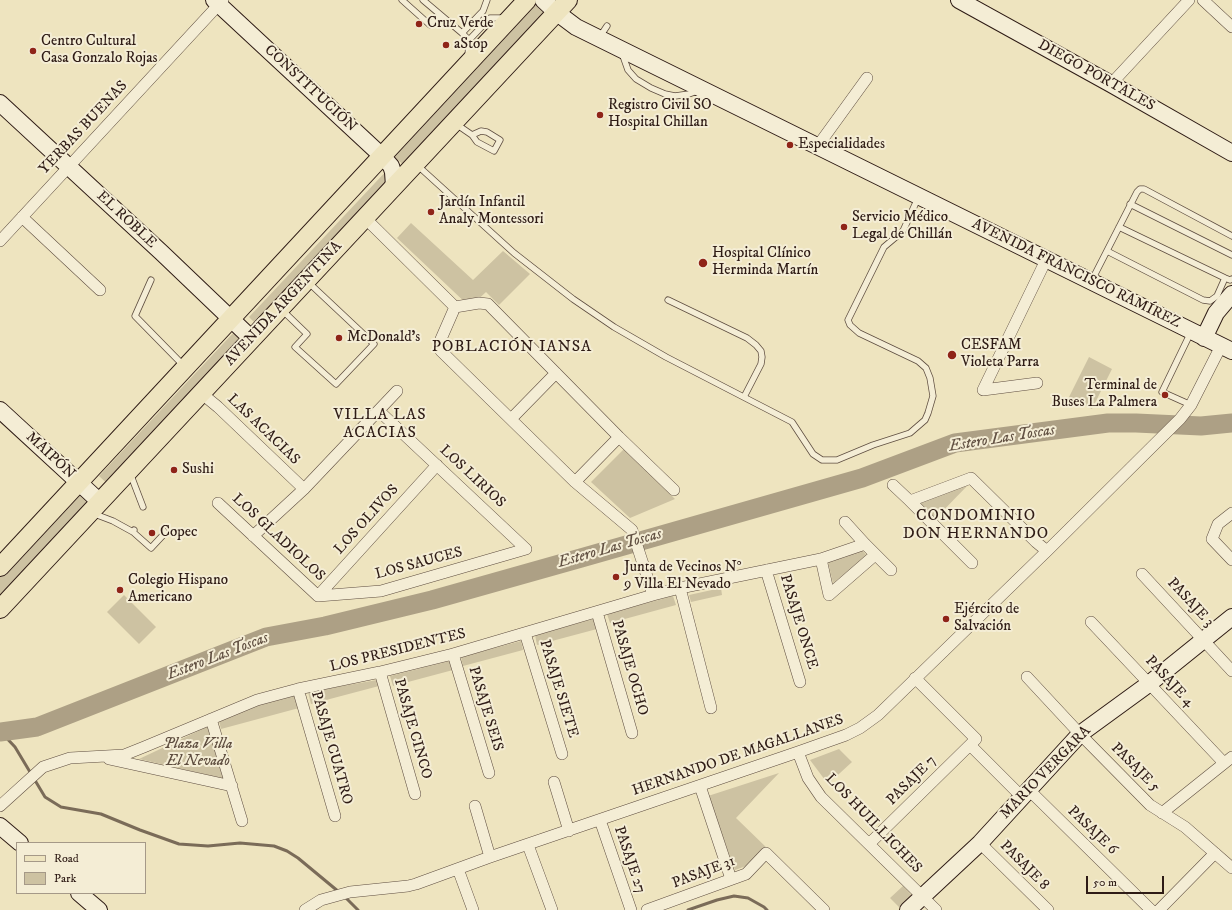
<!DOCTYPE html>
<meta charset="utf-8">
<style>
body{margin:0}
#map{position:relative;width:1232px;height:910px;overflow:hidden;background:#eee4bf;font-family:"IM FELL DW Pica",serif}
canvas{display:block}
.legend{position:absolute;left:16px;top:842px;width:130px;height:52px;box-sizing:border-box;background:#f4edd5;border:1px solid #a59988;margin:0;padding:5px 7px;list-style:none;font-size:12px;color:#2e1b15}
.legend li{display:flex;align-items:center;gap:8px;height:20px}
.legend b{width:20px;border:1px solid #a59988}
.scale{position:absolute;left:1086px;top:876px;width:78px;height:18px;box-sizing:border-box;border:2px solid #2e1b15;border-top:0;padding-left:5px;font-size:12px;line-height:14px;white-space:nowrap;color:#2e1b15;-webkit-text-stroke:3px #f4edd5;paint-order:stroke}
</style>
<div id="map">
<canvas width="1232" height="910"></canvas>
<ul class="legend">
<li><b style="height:5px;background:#eee4bf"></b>Road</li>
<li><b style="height:11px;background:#cdc2a2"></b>Park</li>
</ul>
<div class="scale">50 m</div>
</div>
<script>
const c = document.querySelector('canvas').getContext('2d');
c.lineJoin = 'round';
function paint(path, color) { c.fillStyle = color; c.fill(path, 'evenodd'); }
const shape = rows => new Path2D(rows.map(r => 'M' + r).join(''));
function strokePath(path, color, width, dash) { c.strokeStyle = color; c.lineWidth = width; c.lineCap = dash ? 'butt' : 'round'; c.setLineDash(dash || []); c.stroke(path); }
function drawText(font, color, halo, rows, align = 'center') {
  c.font = font + ' "IM FELL DW Pica",serif'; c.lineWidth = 4; c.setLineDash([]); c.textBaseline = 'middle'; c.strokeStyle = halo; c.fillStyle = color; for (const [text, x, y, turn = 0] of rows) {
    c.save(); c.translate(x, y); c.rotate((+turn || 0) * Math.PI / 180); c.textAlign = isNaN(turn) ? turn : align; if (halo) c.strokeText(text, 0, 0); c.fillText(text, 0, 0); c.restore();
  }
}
const green = shape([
 [534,0,551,11,406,167,391,154],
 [390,167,401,177,264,332,249,317],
 [411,223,473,280,503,251,530,274,499,305,486,292,470,307,397,238],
 [236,330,251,344,113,489,99,476],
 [1089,357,1112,369,1092,409,1069,397],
 [624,449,675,499,630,518,591,482],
 [969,484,935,519,919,502],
 [79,486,95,501,0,604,0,572],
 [862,550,867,556,833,583,828,562],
 [721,588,722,595,691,602,689,595],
 [124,595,156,627,139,644,107,612],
 [673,596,676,605,610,623,607,614],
 [594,619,597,629,537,645,535,635],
 [521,641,523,650,463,666,461,657],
 [450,661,453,670,393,686,390,676],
 [377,680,379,686,311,704,308,692],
 [294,693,299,708,221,729,219,721,258,703],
 [209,726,226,779,139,759],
 [839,749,852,762,828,784,810,760],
 [779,773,736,818,768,849,754,863,735,870,708,796],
 [903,886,914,898,901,909,890,898]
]);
const stream = shape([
 [1,732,15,747,45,797,61,807,101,814,140,830,179,844,208,846,240,843,274,846,287,851,298,858,339,892],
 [345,897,358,910],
 [688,910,717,900,734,896,748,898,764,907,767,910]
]);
const river = shape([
 [0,732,37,727,266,637,325,626,432,600,581,558,862,478,955,443,1108,423,1136,423,1201,426,1232,423]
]);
const lane = shape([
 [402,0,430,25,440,15],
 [423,0,462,33],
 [599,38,607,26],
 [469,40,462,33,483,11,487,0],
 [622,53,628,70,636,79,651,88,665,94,675,96,689,94,697,91],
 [468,57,469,40,490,18,504,18],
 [456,124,472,135,477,142,494,151,500,140,487,132,481,131,472,135],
 [417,165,514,253,573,299,614,327,666,357,792,422,813,454,822,460,837,460,873,445,910,433,925,420,928,413,933,396,930,378,926,368,918,361,859,333,850,325,848,320,884,247,903,231,918,198],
 [1130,204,1232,255],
 [1119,227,1225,278,1230,280,1232,279],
 [1107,251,1203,300,1210,301,1217,296,1225,278],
 [151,280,135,316,184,366],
 [1092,280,1137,192,1140,189,1144,189,1232,236],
 [668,300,747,338,756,345,761,351,762,357,761,364,744,397],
 [282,310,307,334,295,347,336,384,374,344,308,282],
 [1191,405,1162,392,1191,332],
 [130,473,143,507],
 [92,513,113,521,133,532,134,530],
 [133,532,151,548,165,533,163,530]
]);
const street = shape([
 [1203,0,1232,27],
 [1111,84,1189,0],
 [817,147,867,78],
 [22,217,100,290],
 [365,218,455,307],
 [0,241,223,0],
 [1037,383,983,390,1046,260],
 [201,393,218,407,304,489],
 [379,411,526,549],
 [511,419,556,373],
 [575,482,619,437],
 [893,485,910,501],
 [218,503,318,596],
 [1232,513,1218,524,1212,539,1232,560],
 [845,522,865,544,891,570],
 [253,536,304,489,397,391],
 [821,559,829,595,875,555],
 [972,563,910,501,971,478,1036,542,1047,551],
 [766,570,800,682],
 [1142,574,1232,671],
 [680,588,711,708],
 [653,595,632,530,575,482,441,351,440,345,441,339,455,307,479,303,488,304,619,437,674,490],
 [318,596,381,591,526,549],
 [318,596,437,465],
 [597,612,632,733],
 [1091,622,1224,763],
 [525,633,562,754],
 [453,654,489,773],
 [380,672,415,794],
 [1027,677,1080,734,1150,805,1185,827,1232,868],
 [298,689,335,816],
 [211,719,242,821],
 [970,745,1022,797],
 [798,752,808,778,821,797,936,910],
 [109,759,232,786],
 [554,782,569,831],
 [700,786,731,879],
 [1029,790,1151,910],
 [0,806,43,767,70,758,124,755,144,747,257,700,298,689,380,672,453,654,653,595,680,588,821,559,865,544],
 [475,806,490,857],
 [1162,813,1232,757],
 [600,820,631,910],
 [980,843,1048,910],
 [869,844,976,739,915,678],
 [528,845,552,910],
 [458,869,473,910],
 [305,910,321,900,350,892,408,886,416,884,490,857,798,752,846,735,860,728,878,715,1047,551,1180,419,1191,405,1221,346],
 [647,910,746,874,766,853,824,910],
 [1159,910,1215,853]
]);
const secondary = shape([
 [214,0,383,157,391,166,393,172,394,186],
 [543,0,556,12,576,27,1232,351],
 [959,0,1111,84,1232,153],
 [0,103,162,253,252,339],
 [1204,338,1216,313,1232,294],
 [0,410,100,502],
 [0,826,20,843],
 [79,893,99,910],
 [908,910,980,843,1080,734,1150,683,1232,617]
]);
const primary = shape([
 [0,567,527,0],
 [0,609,568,0]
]);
const markers = [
 [419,24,4,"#8f2418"],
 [446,45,4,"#8f2418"],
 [33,51,4,"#8f2418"],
 [600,115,4,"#8f2418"],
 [790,145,4,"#8f2418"],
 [431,212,4,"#8f2418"],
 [844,227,4,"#8f2418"],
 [703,263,5,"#8f2418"],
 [339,338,4,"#8f2418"],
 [952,355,5,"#8f2418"],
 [1165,395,4,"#8f2418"],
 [174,470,4,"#8f2418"],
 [152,533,4,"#8f2418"],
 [616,577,4,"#8f2418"],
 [120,590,4,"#8f2418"],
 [946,619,4,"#8f2418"]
];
const poiNames = [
 ["Cruz Verde",427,24],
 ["Centro Cultural",41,42],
 ["Casa Gonzalo Rojas",41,59],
 ["aStop",454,45],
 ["Registro Civil SO",608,106],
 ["Hospital Chillan",608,123],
 ["Especialidades",798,145],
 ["Jardín Infantil",439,203],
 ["Analy Montessori",439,220],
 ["Servicio Médico",852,218],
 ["Legal de Chillán",852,235],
 ["Hospital Clínico",712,254],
 ["Herminda Martín",712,271],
 ["McDonald's",347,338],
 ["CESFAM",961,346],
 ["Violeta Parra",961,363],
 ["Terminal de",1157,386,"right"],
 ["Buses La Palmera",1157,403,"right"],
 ["Sushi",182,470],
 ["Copec",160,533],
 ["Junta de Vecinos N°",624,568],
 ["9 Villa El Nevado",624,585],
 ["Colegio Hispano",128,581],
 ["Americano",128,598],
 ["Ejército de",954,610],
 ["Salvación",954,627]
];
const streetNames = [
 ["DIEGO PORTALES",1096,76,29],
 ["CONSTITUCIÓN",310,89,43],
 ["YERBAS BUENAS",84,128,-47],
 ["EL ROBLE",126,220,43],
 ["AVENIDA FRANCISCO RAMÍREZ",1076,274,26],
 ["AVENIDA ARGENTINA",284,304,-47],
 ["LAS ACACIAS",263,430,44],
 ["MAIPÓN",50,456,43],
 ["LOS LIRIOS",472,477,43],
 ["LOS OLIVOS",367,520,-48],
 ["LOS GLADIOLOS",278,538,43],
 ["LOS SAUCES",419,564,-15],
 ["PASAJE 3",1190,603,47],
 ["PASAJE ONCE",798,622,73],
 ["LOS PRESIDENTES",398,651,-14],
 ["PASAJE OCHO",629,668,74],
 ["PASAJE 4",1169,682,47],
 ["PASAJE SIETE",558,689,73],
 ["PASAJE SEIS",485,709,73],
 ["PASAJE CINCO",412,729,74],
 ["PASAJE CUATRO",331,748,74],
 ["HERNANDO DE MAGALLANES",738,756,-19],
 ["PASAJE 5",1135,768,45],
 ["MARIO VERGARA",1046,773,-46],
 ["PASAJE 7",912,781,-45],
 ["LOS HUILLICHES",873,824,46],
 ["PASAJE 6",1092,831,44],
 ["PASAJE 27",629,860,71],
 ["PASAJE 8",1024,866,45],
 ["PASAJE 31",704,873,-21]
];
const parkNames = [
 ["Plaza Villa",198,745],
 ["El Nevado",198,762]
];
const neighbourhoodNames = [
 ["POBLACIÓN IANSA",512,348],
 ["VILLA LAS",380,416],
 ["ACACIAS",380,434],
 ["CONDOMINIO",976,517],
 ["DON HERNANDO",976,535]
];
const waterNames = [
 ["Estero Las Toscas",1002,439,-9],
 ["Estero Las Toscas",610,549,-16],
 ["Estero Las Toscas",218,657,-21]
];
paint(green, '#cdc2a2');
strokePath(stream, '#7a6b58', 3);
strokePath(river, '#ada085', 19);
strokePath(lane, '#5e4d40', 7);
strokePath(street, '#5e4d40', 12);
strokePath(secondary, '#2e1b15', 18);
strokePath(primary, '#2e1b15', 20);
strokePath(lane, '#f4edd5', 5.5);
strokePath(street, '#f4edd5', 11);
strokePath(secondary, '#f4edd5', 16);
strokePath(primary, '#eee4bf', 18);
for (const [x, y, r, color] of markers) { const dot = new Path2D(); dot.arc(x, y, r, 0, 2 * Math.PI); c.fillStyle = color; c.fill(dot); strokePath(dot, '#f4edd5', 1.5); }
drawText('15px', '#2e1b15', '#f4edd5', poiNames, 'left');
drawText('15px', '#2e1b15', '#f4edd5', streetNames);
drawText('italic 15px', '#5e4d3f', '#f4edd5', parkNames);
c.letterSpacing = '1px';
drawText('16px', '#2e1b15', '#f4edd5', neighbourhoodNames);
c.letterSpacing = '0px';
drawText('italic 16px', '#615042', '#f4edd5', waterNames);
</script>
